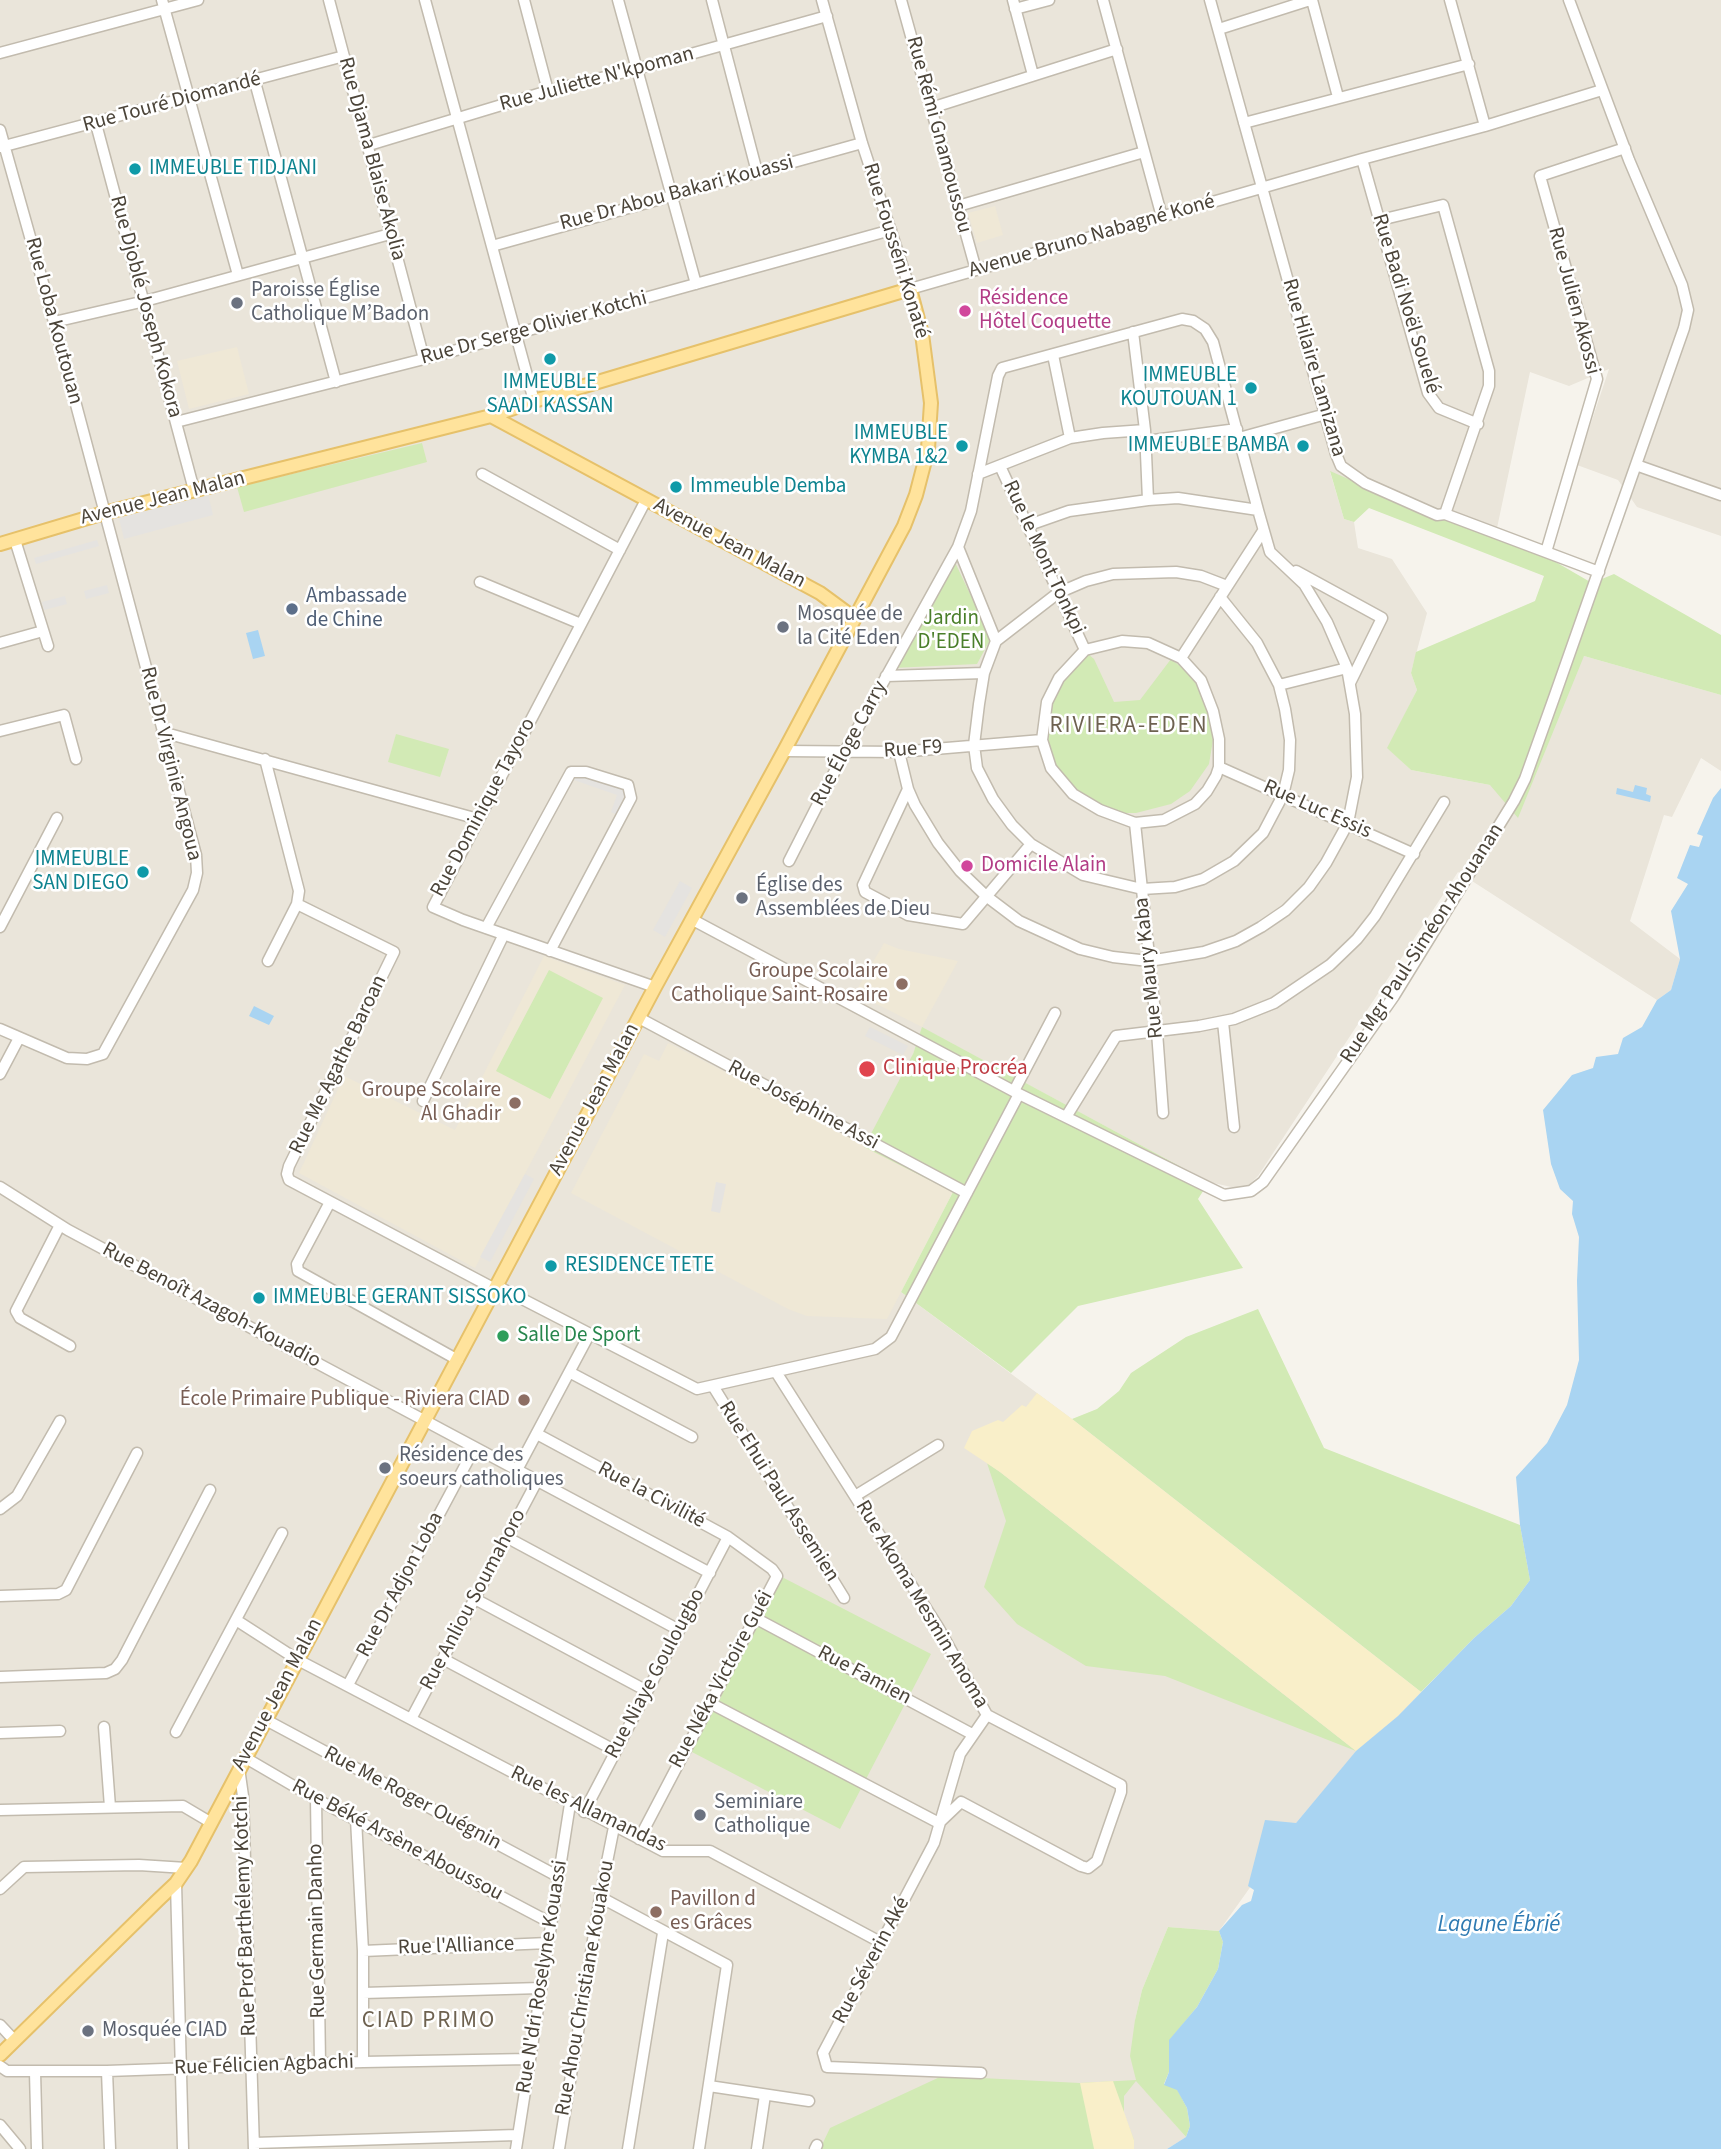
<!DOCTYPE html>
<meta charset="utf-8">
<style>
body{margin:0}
canvas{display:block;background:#f6f3ec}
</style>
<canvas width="1721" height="2149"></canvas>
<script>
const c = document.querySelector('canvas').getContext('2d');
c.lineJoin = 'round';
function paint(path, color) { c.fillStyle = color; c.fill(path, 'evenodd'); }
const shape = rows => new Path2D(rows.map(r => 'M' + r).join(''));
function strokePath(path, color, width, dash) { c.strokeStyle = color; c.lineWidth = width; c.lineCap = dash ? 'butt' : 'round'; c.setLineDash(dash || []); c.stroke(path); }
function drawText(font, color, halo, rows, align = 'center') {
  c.font = font + ' "Source Sans 3",sans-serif'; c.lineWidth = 5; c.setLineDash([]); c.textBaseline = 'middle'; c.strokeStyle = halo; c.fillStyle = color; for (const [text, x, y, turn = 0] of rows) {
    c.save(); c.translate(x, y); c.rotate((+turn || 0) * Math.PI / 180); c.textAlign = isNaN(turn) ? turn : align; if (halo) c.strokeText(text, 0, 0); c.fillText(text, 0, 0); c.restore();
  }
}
const residential = shape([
 [0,0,1721,0,1721,536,1637,507,1618,480,1577,465,1609,369,1569,386,1530,372,1497,528,1436,517,1330,472,1344,519,1354,522,1358,548,1392,559,1427,613,1411,673,1417,690,1388,748,1411,770,1490,785,1584,656,1721,695,1721,771,1701,758,1672,817,1664,815,1630,921,1680,959,1671,990,1657,1000,1458,872,1258,1176,1249,1185,1236,1188,1209,1182,923,1028,913,1054,901,1292,1072,1419,1421,1692,1398,1716,1356,1752,1296,1823,1219,1931,1168,1927,1142,1990,1135,2020,1136,2080,1186,2137,1167,2149,0,2149]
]);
const education = shape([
 [995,206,1003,235,977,243,968,213],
 [237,347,249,394,189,409,177,361],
 [884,943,899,949,958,961,922,1027,855,993],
 [544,956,625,985,475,1268,299,1173,344,1076,455,1130],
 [668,1043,755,1087,953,1192,887,1319,807,1316,788,1309,571,1193,644,1054,659,1061]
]);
const green = shape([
 [422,443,427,462,244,512,237,487],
 [1330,471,1436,517,1497,528,1592,583,1614,574,1721,635,1721,695,1584,656,1518,818,1490,785,1411,770,1387,748,1417,690,1411,673,1416,652,1535,601,1544,576,1369,508,1354,522,1344,519],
 [952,556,991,638,977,664,893,668],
 [1088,654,1094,659,1114,702,1140,700,1171,659,1189,673,1199,688,1208,712,1213,740,1209,764,1190,791,1171,804,1136,813,1126,813,1101,806,1076,790,1055,766,1047,743,1051,703,1061,679],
 [396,734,449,749,440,777,388,762],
 [549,970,603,998,550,1099,496,1071],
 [922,1027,1209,1182,1198,1199,1243,1268,1078,1306,1011,1373,901,1292,953,1192,864,1147,913,1054],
 [1258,1309,1324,1448,1520,1525,1530,1580,1511,1606,1474,1638,1421,1692,1072,1419,1097,1409,1119,1391,1131,1373,1186,1337],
 [987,1463,1000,1472,1356,1751,1165,1676,1086,1666,1017,1624,984,1587,1006,1521],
 [780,1576,931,1654,840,1829,690,1751],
 [1168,1927,1219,1931,1223,1942,1218,1969,1197,2007,1169,2041,1169,2072,1164,2084,1177,2089,1187,2108,1190,2126,1186,2137,1136,2081,1124,2096,1124,2114,1134,2140,1134,2149,820,2149,830,2128,942,2076,1080,2083,1136,2080,1130,2056,1135,2020,1142,1990]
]);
const sand = shape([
 [1037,1393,1072,1419,1421,1692,1398,1716,1356,1751,1000,1472,964,1448,972,1431,998,1420,1003,1422,1022,1405,1026,1407],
 [1113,2081,1134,2140,1134,2149,1094,2149,1080,2083]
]);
const parking = shape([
 [208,494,213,515,124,539,119,518],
 [97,540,99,546,36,564,34,558],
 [107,585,109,593,86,599,84,591],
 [65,596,67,604,44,610,42,602],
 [577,773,627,789,617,815,611,812,617,795,574,780],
 [680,881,692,888,665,937,653,930],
 [870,1027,908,1046,903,1055,865,1036],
 [525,1174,534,1179,490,1262,480,1257],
 [716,1182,726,1184,720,1213,711,1211]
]);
const water = shape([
 [258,630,265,656,253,659,246,633],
 [1635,785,1647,788,1646,794,1651,796,1650,802,1616,794,1617,788,1633,792],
 [1721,788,1721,2149,1167,2149,1186,2137,1190,2126,1187,2108,1177,2090,1164,2085,1169,2072,1169,2040,1197,2007,1218,1969,1223,1942,1219,1931,1242,1905,1251,1901,1254,1890,1248,1886,1265,1820,1296,1823,1356,1751,1398,1716,1474,1638,1511,1606,1530,1580,1520,1525,1516,1477,1547,1443,1567,1405,1579,1360,1577,1281,1579,1237,1572,1214,1573,1201,1560,1189,1551,1164,1543,1110,1572,1075,1593,1068,1596,1057,1618,1054,1623,1038,1642,1027,1657,1000,1671,990,1680,959,1671,911,1688,884,1677,878,1690,845,1699,847,1703,836,1697,834,1713,798],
 [254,1006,274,1016,269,1025,249,1016]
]);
const minor = shape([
 [162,0,238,275],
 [329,0,424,359],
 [425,0,534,401],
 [524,0,548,91],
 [618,0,696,284],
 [712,0,757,172],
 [822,0,862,143,910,289,1362,159,1485,126,1602,90],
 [901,0,976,270],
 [1013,0,1033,75],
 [1103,0,1162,217],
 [1210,0,1336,454,1341,466,1365,483,1437,515,1445,514,1599,572],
 [1312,0,1338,97],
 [1450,0,1485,126],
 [1015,9,1049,0],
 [1219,29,1310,0],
 [0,53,198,0],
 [255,82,336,382],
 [931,108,1117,49],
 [1244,123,1469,64],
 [96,124,194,490],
 [0,130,54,322,196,855,197,873,193,890,103,1054,87,1059,67,1058,0,1029],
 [369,145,548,91,637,69,827,16],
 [1,147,344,56],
 [1362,159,1428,393,1439,408,1478,424],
 [958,206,1144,152],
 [1380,220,1443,205,1489,371,1489,386,1445,514],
 [492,246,862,143],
 [54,322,145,301,390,234],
 [1133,332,1145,430,1148,500],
 [1053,355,1070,438],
 [176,422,424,359,891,230],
 [1239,438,1326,414],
 [1146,441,1237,429],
 [1636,465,1721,495],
 [1000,466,1085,650],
 [482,474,620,550],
 [978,474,1070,438,1103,433,1145,430],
 [646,500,433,907,463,920,655,987],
 [15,540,48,646],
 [958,547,996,641],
 [1546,552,1597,379,1540,176,1625,148],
 [1296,571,1382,618,1350,683],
 [480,582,581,624],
 [1220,597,1257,643,1279,685,1285,709,1290,740,1289,770,1283,795,1263,833,1234,861,1203,879,1175,887,1142,889,1083,875,1031,844,1012,825,993,799,977,768,974,745,979,704,984,673,996,641,1058,593,1086,581,1113,574,1176,572,1201,576,1227,586],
 [1122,641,1148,643,1181,658,1201,680,1213,711,1219,739,1219,767,1216,776,1207,791,1195,804,1164,820,1135,823,1100,810,1073,794,1051,768,1042,740,1047,702,1059,678,1085,650,1122,641],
 [0,643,43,631],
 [1181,658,1263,531],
 [886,676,984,673],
 [1279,685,1347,668],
 [0,731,64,715,76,759],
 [162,732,478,819],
 [784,751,899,752,1042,740],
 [899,752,908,789,915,805,938,843,960,871,986,896,1019,921,1080,949,1113,957,1149,961,1204,952,1236,941,1261,927,1286,910,1309,887,1326,863,1348,823,1357,777,1355,714,1347,668,1327,622,1304,584,1270,552,1258,510,1178,498,1148,500,1069,511,1029,525],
 [265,759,299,891,297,904,268,961],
 [1219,767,1414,854],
 [908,789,863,885,865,892,908,915,963,924,1031,844],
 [1135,823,1157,1032,1163,1113],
 [789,861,844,753,958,547,971,511,998,376,1002,368,1182,319,1193,321,1205,329,1213,342,1258,510],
 [297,904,394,952,289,1166,287,1174,289,1180,495,1289],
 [693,920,1019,1094,1224,1195,1251,1191,1263,1182,1394,996,1514,801,1525,779,1555,695,1684,328,1688,310,1682,285,1629,160,1569,0],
 [0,927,57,818],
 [486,928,571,772,586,772,628,785,631,798,550,951],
 [639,1018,967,1193],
 [1223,1022,1234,1127],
 [0,1074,19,1038],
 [1014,1091,1055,1013],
 [423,1101,504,934],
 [1066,1117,1116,1036,1199,1026,1234,1019,1274,1003,1330,965,1357,939,1375,916,1444,802],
 [0,1187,68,1230,710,1573],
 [330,1202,297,1264,298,1271,458,1360],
 [60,1225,16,1311,20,1318,70,1346],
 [497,1286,697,1389,875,1349,891,1337,1019,1094],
 [571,1373,692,1437],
 [713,1386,844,1598],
 [537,1434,728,1537,772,1569,777,1576,639,1839],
 [517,1470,589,1335],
 [855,1496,938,1445],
 [0,1509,17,1496,60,1421],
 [508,1538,679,1630],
 [0,1596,58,1594,66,1590,137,1453],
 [475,1599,647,1691],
 [755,1618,972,1734],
 [236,1620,298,1660,663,1851,710,1851,882,1943],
 [443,1659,616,1751],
 [0,1677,106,1673,115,1669,122,1660,210,1490],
 [348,1685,474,1449],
 [710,1703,939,1823,961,1802,1081,1866,1088,1868,1097,1861,1121,1792,1121,1785,987,1715,938,1627,776,1372],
 [411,1719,537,1481],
 [266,1720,559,1877],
 [104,1727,110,1807],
 [176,1732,282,1533],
 [0,1733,60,1731],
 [244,1757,316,1799,551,1923],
 [239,1768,243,1796,254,2149],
 [316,1799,320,2063],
 [0,1810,183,1806,210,1822],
 [584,1812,728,1537],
 [356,1819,363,1951,363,2062],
 [176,1883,183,2149],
 [0,1889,24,1867,139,1865,186,1868],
 [600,1897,727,1965,699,2149],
 [363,1951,548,1943],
 [363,1993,541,1988],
 [0,2025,14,2040],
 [0,2066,7,2071,107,2071,363,2062,529,2059],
 [107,2071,110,2149],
 [35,2072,37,2149],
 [981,2073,827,2067,823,2053,934,1843,960,1754,987,1715],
 [709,2086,809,2101],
 [0,2125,20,2149],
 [254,2143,517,2135],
 [516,2149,570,1804],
 [559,2149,600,1897,614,1827],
 [628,2149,663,1933],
 [757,2149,765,2095],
 [815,2149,817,2145]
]);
const major = shape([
 [491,416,820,593,854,618],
 [0,544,104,513,491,416,534,401,910,289,922,334,931,403,928,449,916,495,904,526,784,751,655,987,191,1861,176,1883,158,1900,0,2055]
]);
const markers = [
 [135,169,7,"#0f9aa8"],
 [237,303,7,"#6b7280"],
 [965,311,7,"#d1479c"],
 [550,359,7,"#0f9aa8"],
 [1251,388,7,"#0f9aa8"],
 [962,446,7,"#0f9aa8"],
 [1303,446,7,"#0f9aa8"],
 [676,487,7,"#0f9aa8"],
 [292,609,7,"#5c6f8a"],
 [783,627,7,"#6b7280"],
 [967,866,7,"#d1479c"],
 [143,872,7,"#0f9aa8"],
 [742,898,7,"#6b7280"],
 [902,984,7,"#8d6e63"],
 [867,1069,9,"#e0444e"],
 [515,1103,7,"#8d6e63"],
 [551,1266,7,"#0f9aa8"],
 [259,1298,7,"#0f9aa8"],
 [503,1336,7,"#2e9e5b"],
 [524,1400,7,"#8d6e63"],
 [385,1468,7,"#6b7280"],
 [700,1815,7,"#6b7280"],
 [656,1912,7,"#8d6e63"],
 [88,2031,7,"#6b7280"]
];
const streetNames = [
 ["Rue Juliette N'kpoman",597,80,-15],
 ["Rue Touré Diomandé",172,103,-15],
 ["Rue Rémi Gnamoussou",938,135,75],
 ["Rue Djama Blaise Akolia",371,159,75],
 ["Rue Dr Abou Bakari Kouassi",677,194,-15],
 ["Avenue Bruno Nabagné Koné",1092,237,-16],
 ["Rue Fousséni Konaté",895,251,73],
 ["Rue Julien Akossi",1573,301,75],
 ["Rue Badi Noël Souelé",1405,304,73],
 ["Rue Djoblé Joseph Kokora",145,307,75],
 ["Rue Loba Koutouan",53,321,75],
 ["Rue Dr Serge Olivier Kotchi",534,329,-15],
 ["Rue Hilaire Lamizana",1313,368,74],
 ["Avenue Jean Malan",163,499,-14],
 ["Avenue Jean Malan",729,544,28],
 ["Rue le Mont Tonkpi",1043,558,65],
 ["Rue Éloge Carry",850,744,-62],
 ["Rue F9",913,750,-4],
 ["Rue Dr Virginie Angoua",170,764,76],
 ["Rue Dominique Tayoro",484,808,-62],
 ["Rue Luc Essis",1317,810,24],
 ["Rue Mgr Paul-Siméon Ahouanan",1423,944,-57],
 ["Rue Maury Kaba",1150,968,-96],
 ["Rue Me Agathe Baroan",339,1065,-64],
 ["Avenue Jean Malan",595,1100,-62],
 ["Rue Joséphine Assi",803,1106,28],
 ["Rue Benoît Azagoh-Kouadio",211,1306,28],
 ["Rue Ehui Paul Assemien",778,1492,58],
 ["Rue la Civilité",651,1496,28],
 ["Rue Dr Adjon Loba",401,1585,-62],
 ["Rue Anliou Soumahoro",474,1600,-62],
 ["Rue Akoma Mesmin Anoma",921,1605,59],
 ["Rue Niaye Goulougbo",656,1674,-62],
 ["Rue Famien",864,1676,28],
 ["Rue Néka Victoire Guéi",722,1680,-62],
 ["Avenue Jean Malan",278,1695,-62],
 ["Rue Me Roger Ouégnin",412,1799,28],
 ["Rue les Allamandas",588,1810,26],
 ["Rue Béké Arsène Aboussou",397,1841,28],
 ["Rue Prof Barthélemy Kotchi",246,1916,-92],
 ["Rue Germain Danho",318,1931,-91],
 ["Rue l'Alliance",456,1947,-2],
 ["Rue Séverin Aké",872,1961,-62],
 ["Rue N'dri Roselyne Kouassi",543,1977,-81],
 ["Rue Ahou Christiane Kouakou",586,1988,-80],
 ["Rue Félicien Agbachi",264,2066,-2]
];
const cultureNames = [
 ["IMMEUBLE TIDJANI",149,169],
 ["IMMEUBLE",1237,376,"right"],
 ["KOUTOUAN 1",1237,400,"right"],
 ["IMMEUBLE",550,383,"center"],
 ["SAADI KASSAN",550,407,"center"],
 ["IMMEUBLE",948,434,"right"],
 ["KYMBA 1&2",948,458,"right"],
 ["IMMEUBLE BAMBA",1289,446,"right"],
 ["Immeuble Demba",690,487],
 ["IMMEUBLE",129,860,"right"],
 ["SAN DIEGO",129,884,"right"],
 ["RESIDENCE TETE",565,1266],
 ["IMMEUBLE GERANT SISSOKO",273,1298]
];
const worshipNames = [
 ["Paroisse Église",251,291],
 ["Catholique M’Badon",251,315],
 ["Mosquée de",797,615],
 ["la Cité Eden",797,639],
 ["Église des",756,886],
 ["Assemblées de Dieu",756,910],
 ["Résidence des",399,1456],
 ["soeurs catholiques",399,1480],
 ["Seminiare",714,1803],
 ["Catholique",714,1827],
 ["Mosquée CIAD",102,2031]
];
const hotelNames = [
 ["Résidence",979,299],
 ["Hôtel Coquette",979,323],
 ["Domicile Alain",981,866]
];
const serviceNames = [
 ["Ambassade",306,597],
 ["de Chine",306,621]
];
const parkNames = [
 ["Jardin",951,619],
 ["D'EDEN",951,643]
];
const educationNames = [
 ["Groupe Scolaire",888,972],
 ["Catholique Saint-Rosaire",888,996],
 ["Groupe Scolaire",501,1091],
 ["Al Ghadir",501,1115],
 ["École Primaire Publique - Riviera CIAD",510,1400],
 ["Pavillon d",670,1900,"left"],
 ["es Grâces",670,1924,"left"]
];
const healthNames = [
 ["Clinique Procréa",883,1069]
];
const leisureNames = [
 ["Salle De Sport",517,1336]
];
const neighbourhoodNames = [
 ["RIVIERA-EDEN",1129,727],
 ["CIAD PRIMO",429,2022]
];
const waterNames = [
 ["Lagune Ébrié",1499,1926]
];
paint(residential, '#eae5da');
paint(education, '#efe8d6');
paint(green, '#d2eab5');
paint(sand, '#f9efc9');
paint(parking, '#e5e3e0');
paint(water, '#a9d4f2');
strokePath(minor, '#c2bbae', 13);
strokePath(major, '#e6c16a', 16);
strokePath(minor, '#fff', 10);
strokePath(major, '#ffe39c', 12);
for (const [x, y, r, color] of markers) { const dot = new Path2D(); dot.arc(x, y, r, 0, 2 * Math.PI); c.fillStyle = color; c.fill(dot); strokePath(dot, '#fff', 2.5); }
drawText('21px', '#4b4439', '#fff', streetNames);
drawText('21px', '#0d838f', '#fff', cultureNames, 'left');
drawText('21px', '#5b616d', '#fff', worshipNames, 'left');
drawText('21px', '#b23c85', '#fff', hotelNames, 'left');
drawText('21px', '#4e5e75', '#fff', serviceNames, 'left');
drawText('21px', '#4a7f2a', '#fff', parkNames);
drawText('21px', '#785e54', '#fff', educationNames, 'right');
drawText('21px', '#be3a42', '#fff', healthNames, 'left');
drawText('21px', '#27864d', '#fff', leisureNames, 'left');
c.letterSpacing = '2px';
drawText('23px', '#6e6250', '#fff', neighbourhoodNames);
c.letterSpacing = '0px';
drawText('italic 23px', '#2e7ab2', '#fff', waterNames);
</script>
